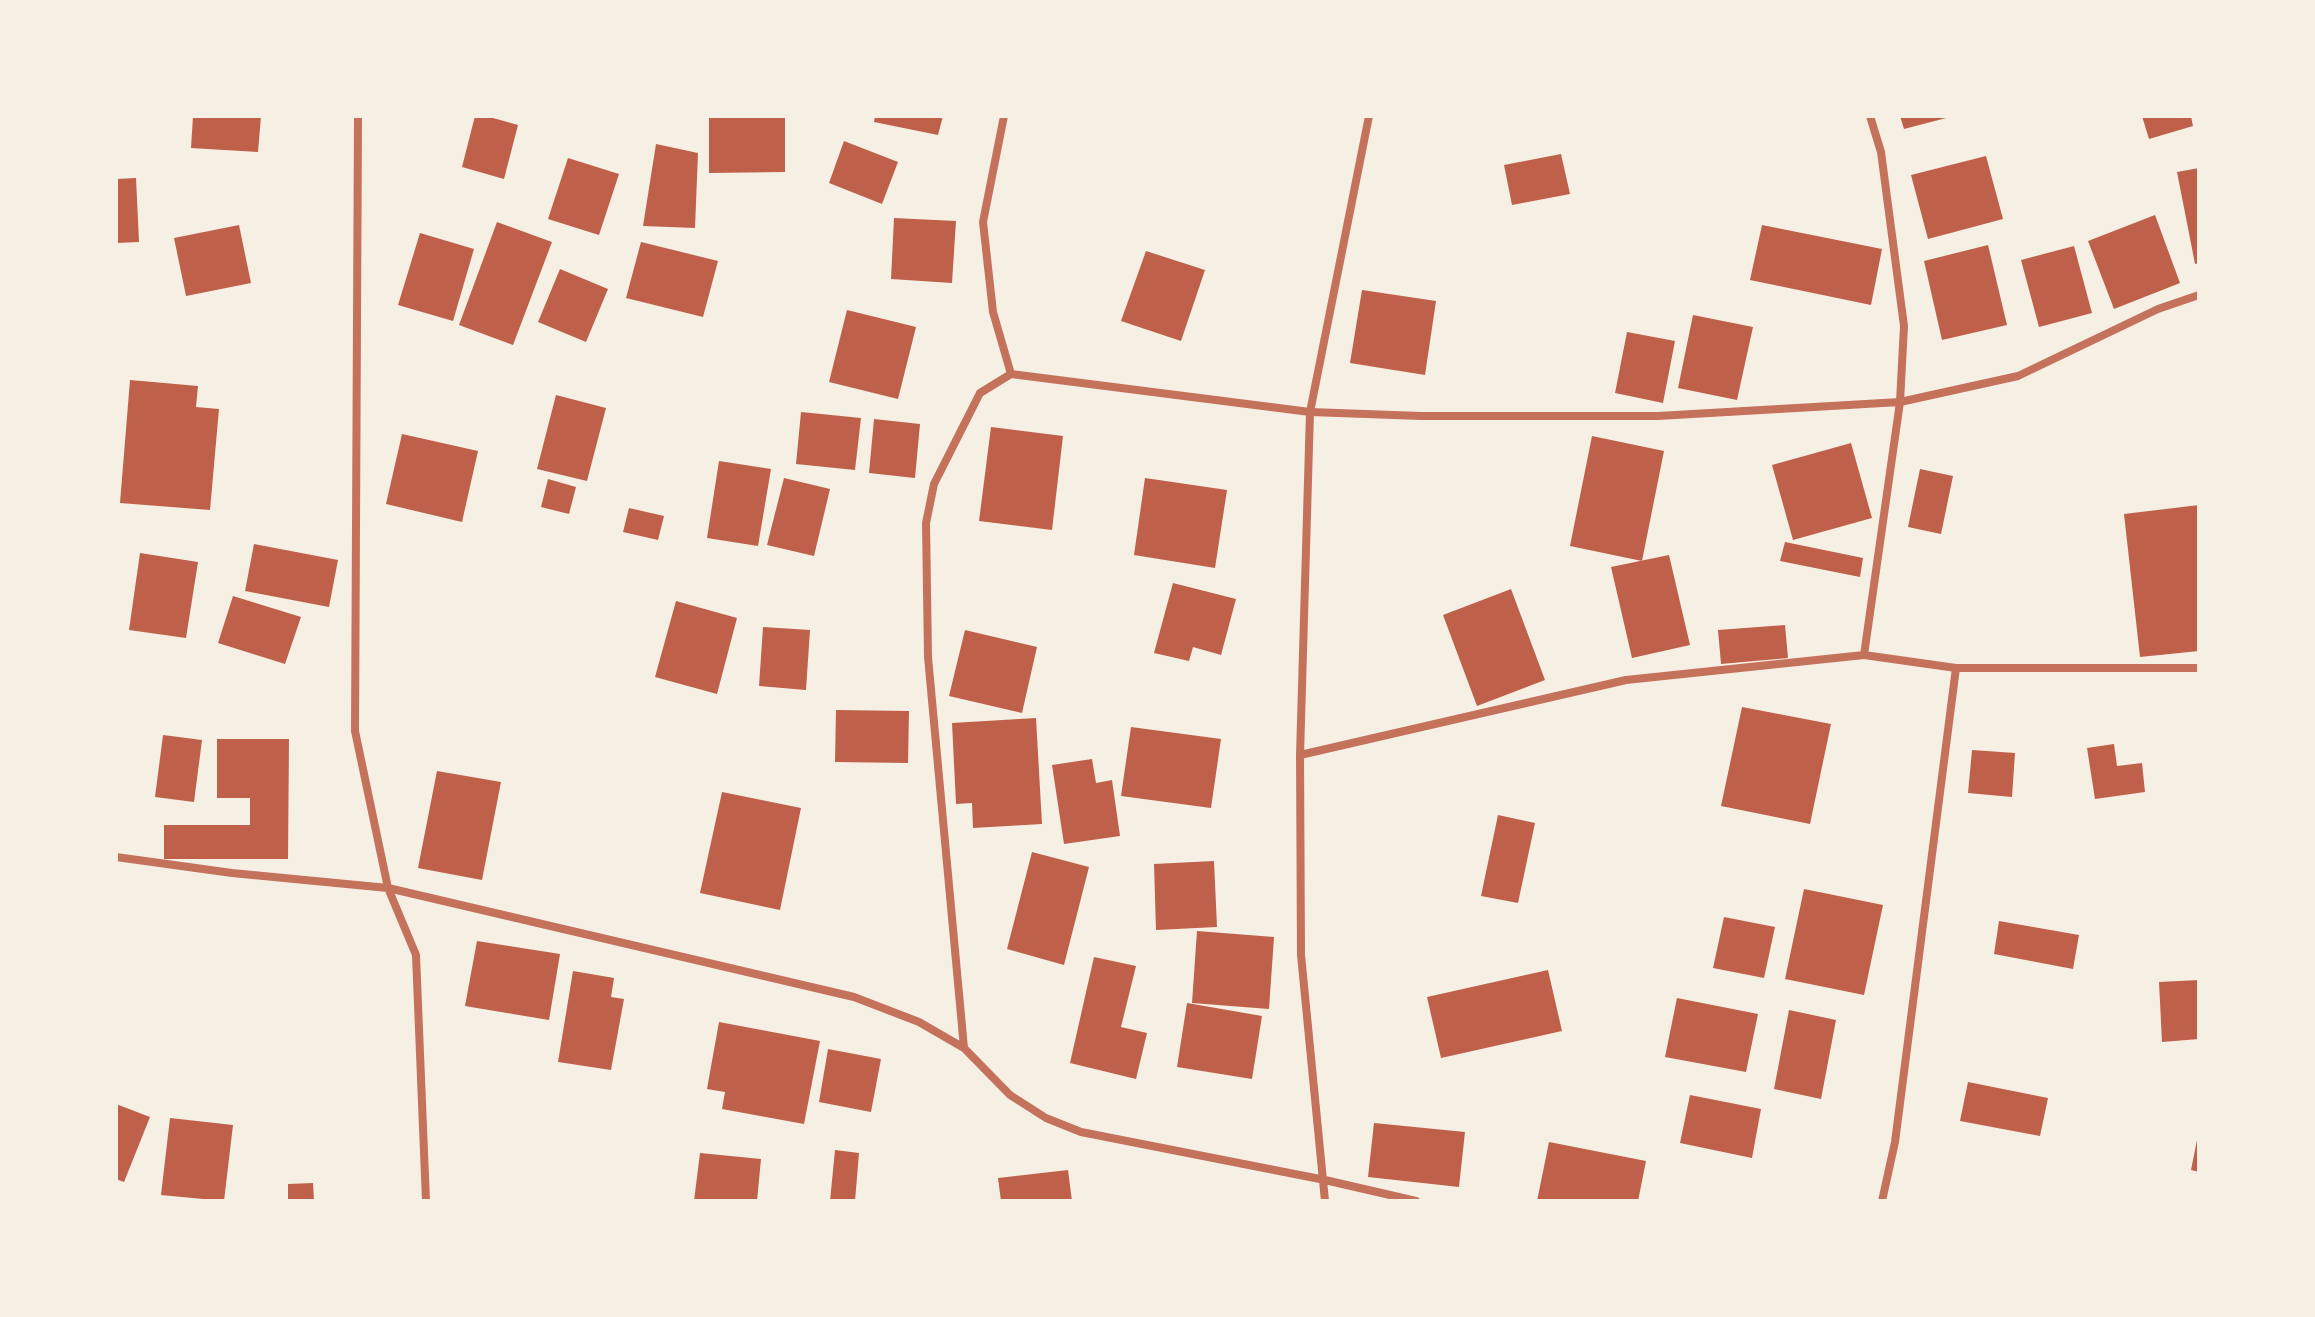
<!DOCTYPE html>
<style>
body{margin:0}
#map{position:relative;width:2315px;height:1317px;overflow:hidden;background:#f6efe4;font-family:Roboto,sans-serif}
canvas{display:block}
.frame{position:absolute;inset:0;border:118px solid #f6efe4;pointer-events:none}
</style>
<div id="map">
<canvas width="2315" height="1317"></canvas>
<div class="frame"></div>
</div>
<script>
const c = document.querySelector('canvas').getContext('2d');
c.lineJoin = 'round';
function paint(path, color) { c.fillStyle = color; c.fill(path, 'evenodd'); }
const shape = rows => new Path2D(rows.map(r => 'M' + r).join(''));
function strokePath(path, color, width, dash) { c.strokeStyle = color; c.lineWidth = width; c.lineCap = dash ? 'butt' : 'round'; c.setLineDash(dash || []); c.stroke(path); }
const building = shape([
 [193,116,261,116,258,152,191,148],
 [475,116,486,116,518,125,504,179,462,167],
 [709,116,785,116,785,172,709,173],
 [875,116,943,116,938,135,874,122],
 [1900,116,1950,116,1950,117,1904,129],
 [2142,116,2191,116,2193,126,2149,139],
 [844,141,898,162,882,204,829,183],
 [656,144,698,153,695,228,643,226],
 [1561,154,1570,194,1512,205,1504,165],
 [1986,156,2003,219,1928,239,1911,175],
 [568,158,619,174,599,235,548,219],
 [2199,168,2199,263,2195,264,2177,172],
 [136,178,139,242,116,243,116,179],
 [2155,215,2180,283,2114,309,2088,241],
 [894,218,956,221,952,283,891,279],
 [497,222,552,242,513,345,459,325],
 [239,225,251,283,186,296,174,238],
 [1762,225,1882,249,1871,305,1750,280],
 [420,233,474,249,453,321,398,305],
 [641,242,718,261,703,317,626,298],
 [1988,245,2007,325,1942,340,1924,261],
 [2074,246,2092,313,2039,327,2021,260],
 [1146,251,1205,270,1181,341,1121,321],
 [560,269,608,289,586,342,538,322],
 [1362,290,1436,301,1425,375,1350,363],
 [847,310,916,327,898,399,829,382],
 [1693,315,1753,327,1737,400,1678,388],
 [1627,332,1675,341,1663,403,1615,393],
 [130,380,198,386,196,407,219,409,210,510,120,503],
 [556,395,606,408,587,481,537,469],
 [801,412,861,418,855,470,796,464],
 [874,419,920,424,915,478,869,473],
 [991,427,1063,436,1052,530,979,521],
 [402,434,478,451,462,522,386,504],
 [1592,436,1664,451,1642,561,1570,546],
 [1851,443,1872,518,1793,540,1772,465],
 [719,461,771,469,758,546,707,538],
 [1920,469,1953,476,1941,534,1908,527],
 [784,478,830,489,814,556,767,545],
 [1145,478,1227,490,1215,568,1134,555],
 [548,479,576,487,569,514,541,507],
 [2199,505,2199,651,2140,657,2124,514],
 [629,508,664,516,658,540,623,532],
 [1785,542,1863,558,1860,577,1780,561],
 [254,544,338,560,329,607,245,591],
 [140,553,198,562,186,638,129,630],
 [1669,555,1690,645,1632,658,1611,567],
 [1173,583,1236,599,1221,655,1193,647,1189,661,1154,653],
 [1511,589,1545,680,1477,706,1443,615],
 [233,596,301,617,285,664,218,643],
 [676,601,737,618,717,694,655,677],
 [1785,625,1788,658,1721,664,1718,630],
 [763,627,810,630,806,690,759,686],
 [965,630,1037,647,1022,713,949,696],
 [1742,707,1831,724,1810,824,1721,806],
 [836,710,909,711,908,763,835,762],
 [1036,718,1042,824,973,828,972,803,956,804,952,723],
 [1131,727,1221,739,1211,808,1121,796],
 [163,735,202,740,194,802,155,797],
 [217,739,289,739,288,859,164,859,164,825,250,825,250,798,217,798],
 [2114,744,2117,766,2142,763,2145,792,2095,799,2087,748],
 [1972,750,2015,753,2012,797,1968,793],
 [1092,759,1096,783,1112,780,1120,836,1064,844,1052,765],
 [437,771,501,782,482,880,418,868],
 [722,792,801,808,780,910,700,893],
 [1498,815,1535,823,1518,903,1481,896],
 [1032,852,1089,867,1064,965,1007,949],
 [1214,861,1217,927,1156,930,1154,864],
 [1804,889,1883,905,1864,995,1785,979],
 [1724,917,1775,927,1764,978,1713,968],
 [1999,921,2079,935,2073,969,1994,954],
 [1197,931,1274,937,1269,1009,1192,1003],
 [477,941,560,954,549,1020,465,1006],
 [1094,957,1136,966,1121,1027,1147,1033,1136,1079,1070,1063],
 [1548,970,1562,1031,1441,1058,1427,997],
 [573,971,614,978,611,997,624,999,611,1070,558,1062],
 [2199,980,2199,1039,2162,1042,2159,982],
 [1677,998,1758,1014,1746,1072,1665,1057],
 [1187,1003,1262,1016,1252,1079,1177,1067],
 [1789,1010,1836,1020,1821,1099,1774,1089],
 [719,1022,820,1041,804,1124,722,1109,725,1092,707,1089],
 [828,1049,881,1059,871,1112,819,1102],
 [1968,1082,2048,1098,2040,1136,1960,1121],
 [1690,1095,1761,1109,1752,1158,1680,1143],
 [116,1104,150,1117,124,1182,116,1179],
 [170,1118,233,1125,224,1201,161,1195],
 [1374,1123,1465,1132,1459,1187,1368,1177],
 [2198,1135,2199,1135,2199,1172,2191,1170],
 [1549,1142,1646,1161,1638,1201,1537,1201],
 [835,1150,859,1153,855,1201,830,1201],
 [700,1153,761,1159,757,1201,694,1201],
 [1068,1170,1072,1201,1001,1201,998,1178],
 [313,1183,314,1201,288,1201,288,1184]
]);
const minor = shape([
 [358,116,355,731,388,888,416,955,426,1201],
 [1004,116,983,222,993,312,1011,374],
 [1864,655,1900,402,1904,326,1881,152,1870,116],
 [1300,755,1626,680,1864,655,1956,668,2199,668],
 [116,857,232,873,388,888,854,997,919,1022,964,1048,1010,1095,1046,1118,1081,1132,1325,1180,1416,1201],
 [964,1048,928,657,926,523,934,484,980,393,1011,374,1310,412,1421,416,1658,416,1900,402,2018,376,2158,309,2199,295],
 [1325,1201,1301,955,1300,755,1310,412,1369,116],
 [1882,1201,1895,1142,1956,668]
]);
paint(building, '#bf614a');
strokePath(minor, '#c5725c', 8);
</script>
